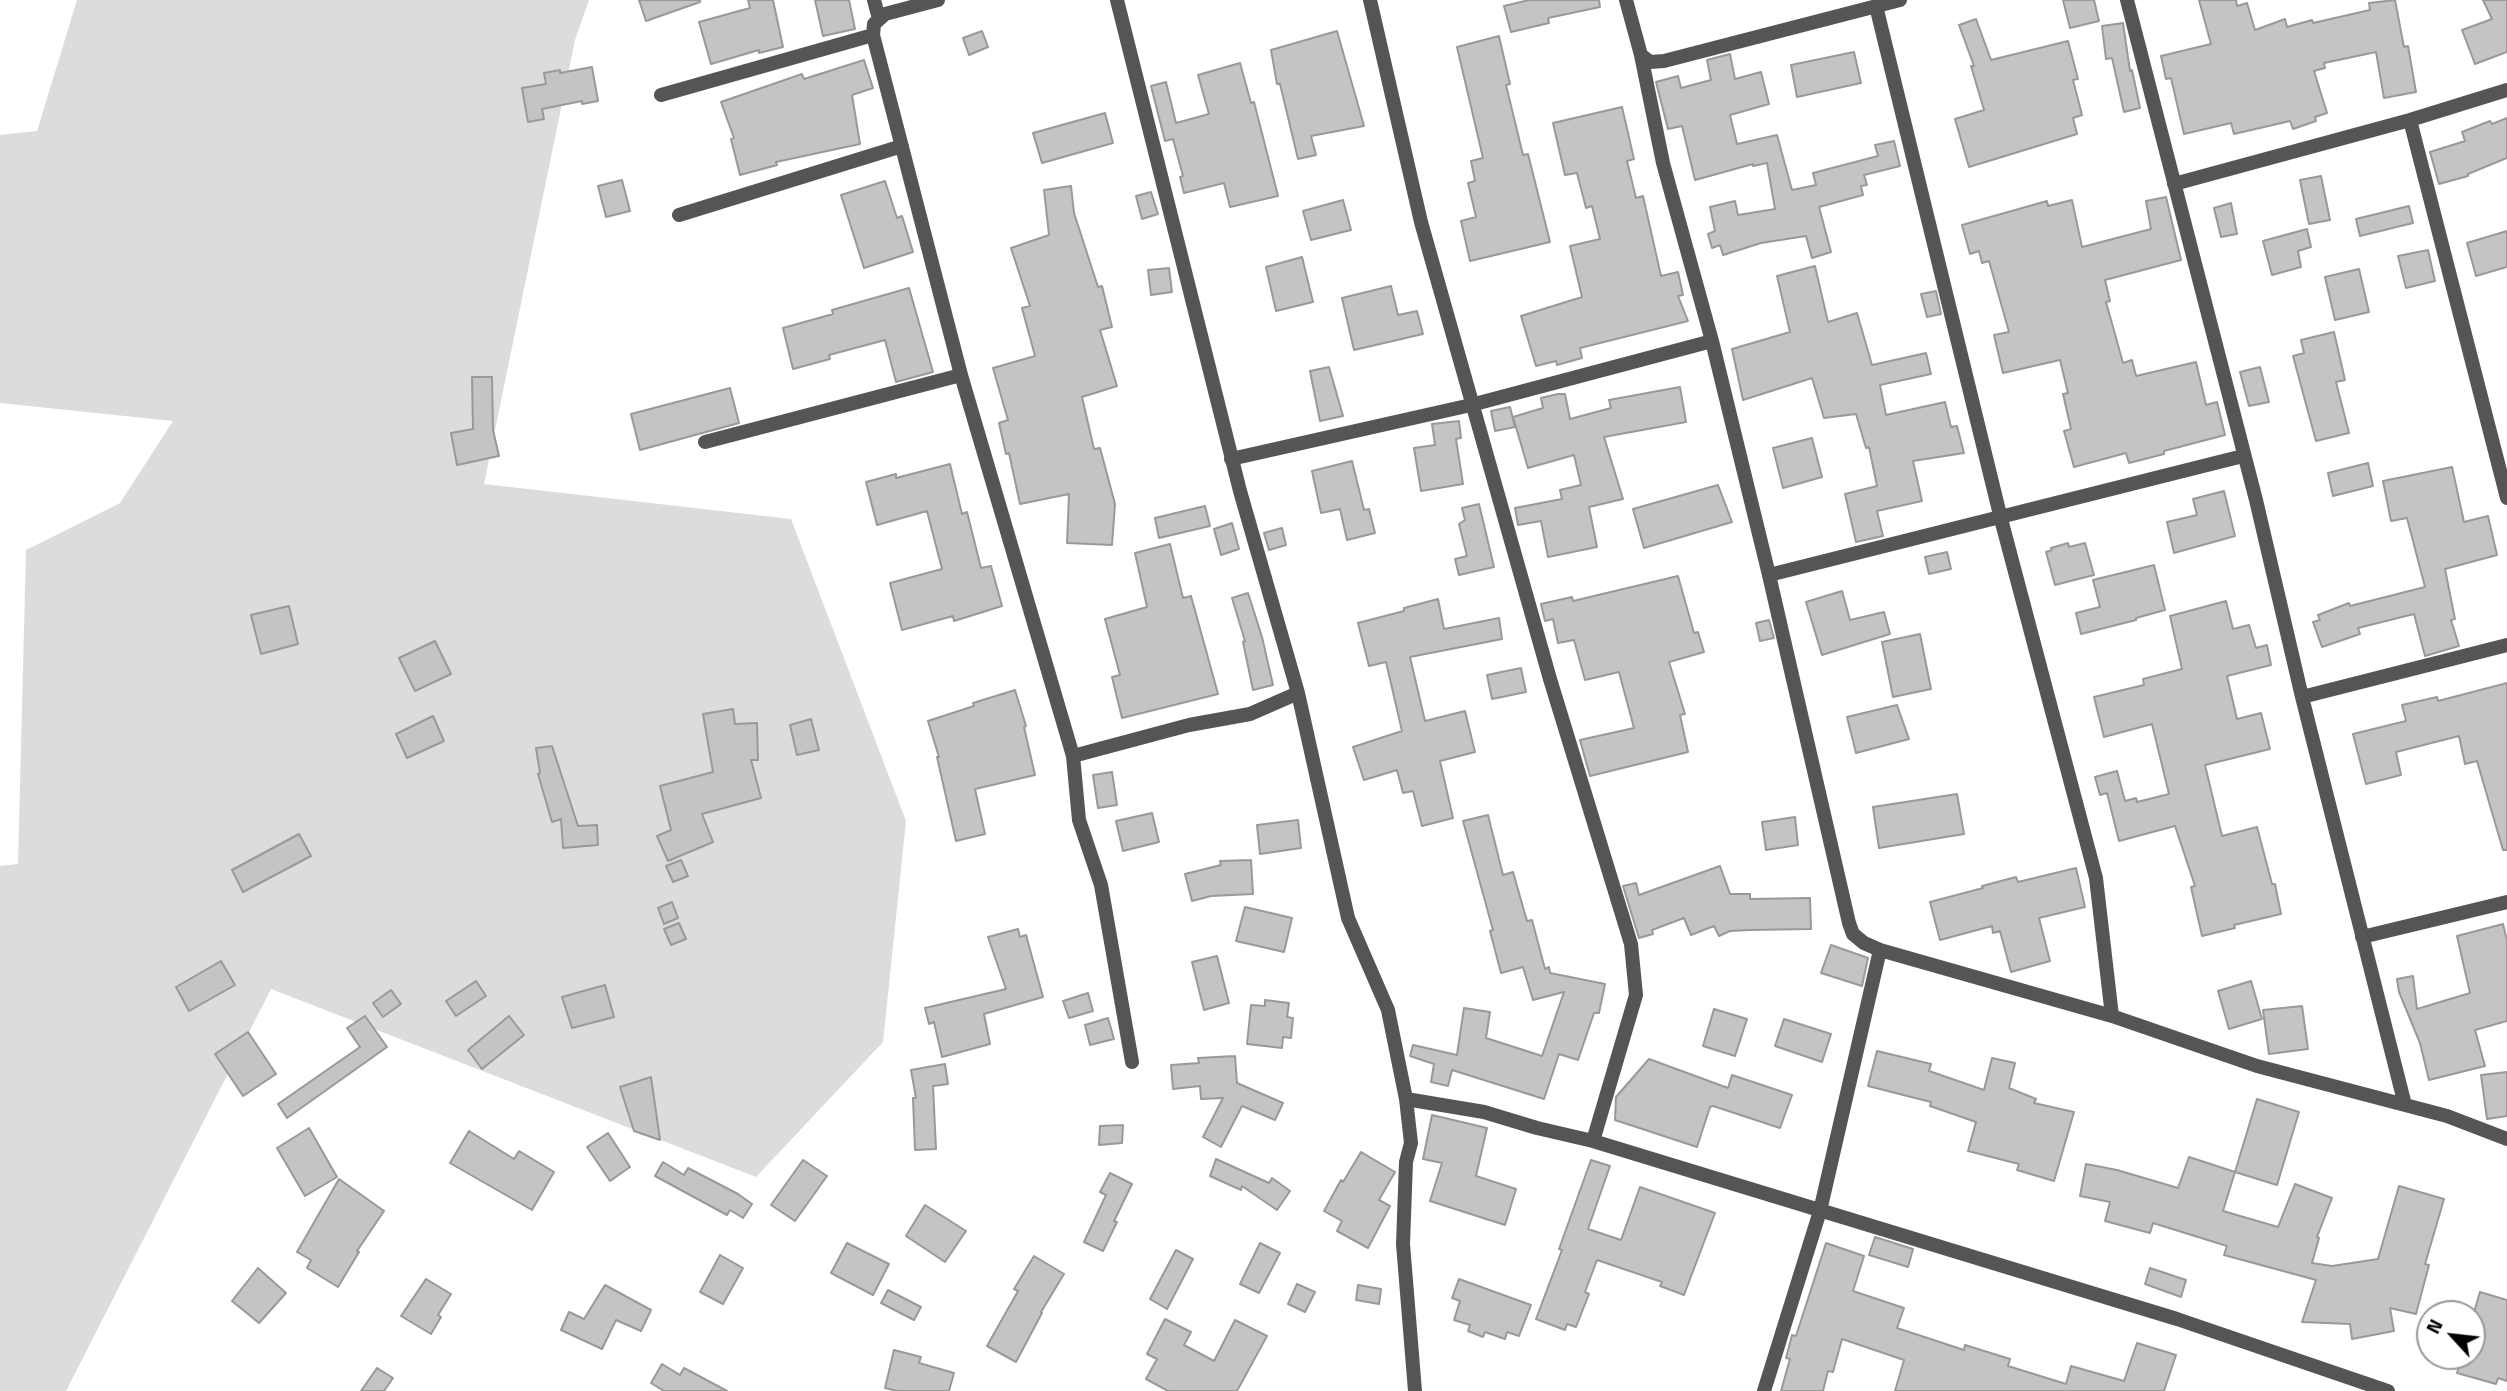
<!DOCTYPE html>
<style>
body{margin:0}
#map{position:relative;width:2507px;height:1391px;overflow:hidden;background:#fff;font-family:"Titillium Web",sans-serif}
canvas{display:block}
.north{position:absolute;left:2416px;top:1300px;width:70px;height:70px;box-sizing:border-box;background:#fff;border:2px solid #999;border-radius:50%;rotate:297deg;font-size:19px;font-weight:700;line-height:28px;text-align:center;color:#000}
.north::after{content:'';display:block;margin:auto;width:24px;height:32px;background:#000;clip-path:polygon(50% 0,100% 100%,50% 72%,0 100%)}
</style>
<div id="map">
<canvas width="2507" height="1391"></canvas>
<div class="north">N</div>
</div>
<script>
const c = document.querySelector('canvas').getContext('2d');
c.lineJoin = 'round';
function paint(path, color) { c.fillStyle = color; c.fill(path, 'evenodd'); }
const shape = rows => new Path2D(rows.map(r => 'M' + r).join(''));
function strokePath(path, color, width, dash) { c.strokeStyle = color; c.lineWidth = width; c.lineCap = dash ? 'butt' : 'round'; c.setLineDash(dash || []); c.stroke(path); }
const green = shape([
 [77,0,589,0,575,40,484,484,791,519,906,821,883,1042,756,1177,271,989,66,1391,0,1391,0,866,18,864,26,550,120,503,173,421,0,403,0,135,37,131]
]);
const building = shape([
 [639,0,700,0,700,2,646,21,639,0],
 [748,0,773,0,783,47,759,53,759,50,711,64,699,22,750,8,748,0],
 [815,0,849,0,855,29,823,36,815,0],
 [1529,0,1599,0,1600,7,1548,18,1549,23,1511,32,1504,6,1529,0],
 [2063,0,2094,0,2099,21,2070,28,2063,0],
 [2199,0,2236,0,2237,6,2247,3,2255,30,2285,19,2287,27,2312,20,2313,23,2370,10,2369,3,2395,0,2404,47,2408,46,2416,92,2384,98,2376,52,2324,63,2325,68,2314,71,2327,113,2315,117,2316,121,2293,129,2290,121,2234,134,2231,123,2184,134,2171,78,2166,79,2161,56,2211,44,2199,0],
 [2483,0,2507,0,2507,52,2475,64,2462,30,2492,19,2483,0],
 [1976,19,1991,60,2068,41,2078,79,2073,80,2082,115,2073,118,2077,134,1969,167,1955,119,1984,110,1971,66,1974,66,1959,25,1976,19],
 [2123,23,2130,71,2132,70,2140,108,2124,112,2112,58,2106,59,2102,26,2123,23],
 [982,31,988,47,969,55,963,38,982,31],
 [1337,31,1364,126,1311,136,1316,155,1298,159,1280,84,1277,84,1271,50,1337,31],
 [1499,36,1510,84,1506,85,1523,155,1528,154,1550,242,1470,261,1461,221,1476,217,1468,183,1475,181,1471,161,1483,158,1457,47,1499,36],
 [1854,52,1861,83,1797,97,1791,65,1854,52],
 [1730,54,1735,79,1761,72,1769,104,1730,115,1737,144,1777,135,1792,190,1816,185,1813,173,1878,156,1875,145,1894,141,1900,166,1864,175,1867,185,1861,186,1863,195,1819,207,1831,252,1812,258,1806,236,1761,243,1723,255,1720,245,1712,248,1708,234,1715,231,1710,207,1735,201,1738,215,1775,209,1767,163,1753,166,1753,164,1695,180,1682,126,1668,129,1656,82,1678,76,1681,88,1711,80,1707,60,1730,54],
 [864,60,873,88,852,95,860,144,776,162,777,165,740,175,731,139,734,138,721,102,802,74,804,79,864,60],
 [1240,63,1251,103,1254,102,1278,196,1230,207,1224,183,1184,193,1180,177,1183,176,1173,139,1165,141,1151,86,1166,82,1176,123,1209,114,1198,75,1240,63],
 [592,67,598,101,582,104,582,101,542,109,544,119,528,122,522,88,546,84,544,73,560,70,560,73,592,67],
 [1622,107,1634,159,1627,161,1636,198,1643,196,1661,276,1678,272,1683,295,1678,296,1688,321,1580,348,1582,358,1557,365,1556,361,1536,366,1521,316,1582,297,1570,246,1600,239,1592,206,1586,208,1577,173,1565,175,1553,123,1622,107],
 [1105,113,1113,143,1042,163,1033,133,1105,113],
 [2507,118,2507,158,2468,174,2468,176,2439,184,2430,152,2465,141,2462,132,2490,121,2492,124,2507,118],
 [2321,176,2330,220,2309,224,2300,180,2321,176],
 [622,180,630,211,606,217,598,186,622,180],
 [885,181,897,218,902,216,913,252,864,268,841,195,885,181],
 [1071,186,1074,213,1098,287,1102,286,1112,327,1100,330,1117,386,1082,397,1094,449,1100,448,1115,504,1112,545,1067,543,1069,494,1020,504,1009,453,1006,454,999,423,1008,420,993,368,1035,356,1022,308,1030,306,1011,248,1049,235,1044,190,1071,186],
 [1151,192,1158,214,1142,219,1136,196,1151,192],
 [2166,197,2181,260,2105,280,2110,301,2106,302,2123,363,2132,360,2136,376,2196,362,2206,405,2217,402,2225,435,2164,451,2164,454,2129,463,2126,453,2074,467,2064,431,2071,429,2063,394,2068,393,2060,360,2003,373,1994,335,2009,332,1989,261,1982,263,1979,251,1970,254,1962,225,2047,201,2048,206,2072,200,2082,247,2151,229,2146,201,2166,197],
 [1343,200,1351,230,1311,240,1303,211,1343,200],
 [2231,203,2237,234,2221,237,2214,208,2231,203],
 [2409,206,2413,223,2360,236,2356,219,2409,206],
 [2307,229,2311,247,2298,251,2301,267,2272,275,2263,241,2307,229],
 [2507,231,2507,267,2476,276,2467,243,2507,231],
 [2428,250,2435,281,2406,288,2398,256,2428,250],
 [1302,257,1313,302,1276,311,1266,267,1302,257],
 [1815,266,1828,322,1857,313,1872,365,1926,353,1931,374,1880,385,1886,415,1945,402,1951,427,1957,426,1964,453,1913,461,1922,501,1877,511,1883,536,1856,542,1845,494,1877,486,1869,447,1866,448,1856,414,1824,418,1812,378,1743,400,1732,349,1790,332,1777,276,1815,266],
 [1169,268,1172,292,1151,295,1148,270,1169,268],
 [2359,269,2369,312,2335,320,2325,277,2359,269],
 [1391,286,1398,315,1417,311,1423,334,1354,350,1342,298,1391,286],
 [909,288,933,372,896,382,885,340,829,355,830,359,793,369,783,328,833,314,832,310,909,288],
 [1936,291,1941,314,1927,317,1921,294,1936,291],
 [2334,332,2345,380,2336,382,2349,433,2316,441,2293,356,2304,353,2301,340,2334,332],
 [1329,367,1343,416,1320,421,1310,371,1329,367],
 [2260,367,2269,402,2249,406,2240,372,2260,367],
 [472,377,492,377,493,430,499,456,457,465,451,433,473,429,472,377],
 [1680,387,1686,422,1604,437,1623,499,1589,507,1597,547,1548,557,1541,521,1518,525,1515,508,1562,499,1560,490,1581,485,1574,455,1528,468,1513,417,1543,408,1541,398,1558,394,1565,394,1570,419,1611,408,1609,400,1680,387],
 [730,388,739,423,640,450,631,414,730,388],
 [1510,407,1515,427,1495,431,1491,411,1510,407],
 [1459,421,1461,438,1456,439,1463,484,1421,491,1414,448,1435,445,1432,424,1459,421],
 [1812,438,1822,477,1783,488,1773,448,1812,438],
 [1352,461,1364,510,1369,509,1375,533,1347,540,1340,509,1321,513,1312,471,1352,461],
 [2368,463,2373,486,2333,496,2328,473,2368,463],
 [950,464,962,514,967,512,981,568,991,566,1002,606,954,621,953,616,902,630,890,583,942,569,927,511,877,525,866,482,896,474,896,478,950,464],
 [2452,467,2464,522,2488,516,2497,555,2445,569,2455,619,2451,620,2459,646,2425,656,2414,614,2358,628,2360,634,2322,647,2313,622,2320,620,2318,615,2349,603,2350,606,2425,587,2407,518,2391,521,2383,481,2452,467],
 [1718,485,1732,522,1644,548,1633,509,1718,485],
 [2224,491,2235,536,2174,553,2167,522,2197,515,2193,499,2224,491],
 [1479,504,1494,567,1459,575,1455,559,1467,556,1459,524,1465,520,1462,508,1479,504],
 [1205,506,1210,526,1159,538,1155,518,1205,506],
 [1232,523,1239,549,1221,555,1214,529,1232,523],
 [1282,528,1286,545,1269,550,1264,533,1282,528],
 [2068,543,2069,547,2085,543,2094,575,2055,585,2046,552,2052,550,2051,548,2068,543],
 [1170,544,1183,598,1191,596,1218,694,1122,718,1112,677,1120,675,1105,619,1147,607,1135,553,1170,544],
 [1947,552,1951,569,1929,574,1925,557,1947,552],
 [2154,565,2165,610,2136,618,2136,620,2081,634,2076,613,2100,607,2093,580,2154,565],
 [1678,576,1694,633,1698,632,1704,652,1669,662,1685,714,1680,715,1688,752,1590,776,1580,740,1634,728,1619,672,1585,680,1574,640,1558,643,1553,619,1545,621,1541,604,1572,597,1573,601,1678,576],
 [1842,591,1850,620,1884,612,1890,634,1822,655,1806,602,1842,591],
 [1248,593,1262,637,1273,685,1253,690,1243,642,1245,641,1232,598,1248,593],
 [1438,599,1444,629,1499,618,1502,639,1410,657,1425,721,1465,711,1475,752,1440,761,1453,818,1422,826,1413,791,1403,793,1397,770,1364,780,1353,747,1402,731,1386,662,1369,666,1358,623,1404,611,1404,608,1438,599],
 [2226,601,2233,629,2249,625,2256,648,2267,645,2271,665,2227,676,2237,719,2261,713,2270,749,2205,765,2222,836,2257,827,2272,884,2275,884,2281,914,2234,925,2235,928,2202,936,2191,887,2195,886,2175,826,2119,841,2107,793,2100,795,2095,777,2117,771,2125,801,2136,798,2137,802,2169,794,2152,724,2104,737,2094,697,2144,685,2143,679,2182,669,2170,616,2226,601],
 [289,606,298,644,261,654,251,615,289,606],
 [1769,620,1774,638,1760,641,1756,623,1769,620],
 [1920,634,1931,689,1893,697,1882,642,1920,634],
 [435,641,451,674,415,691,399,658,435,641],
 [1521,668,1526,692,1492,699,1487,675,1521,668],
 [2507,683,2507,850,2503,850,2477,761,2465,764,2459,736,2396,752,2401,775,2366,784,2353,734,2406,721,2402,705,2437,697,2438,701,2507,683],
 [1015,690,1026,726,1024,727,1035,775,975,789,985,834,956,841,937,757,939,757,928,721,974,706,973,703,1015,690],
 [1897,705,1909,739,1856,753,1847,717,1897,705],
 [733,709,735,724,757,723,758,760,751,760,761,798,702,814,713,842,668,861,657,836,671,830,660,786,713,772,703,714,733,709],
 [433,716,444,741,407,758,396,734,433,716],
 [811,719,819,750,797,755,790,725,811,719],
 [552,746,578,826,597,825,598,845,563,848,561,819,552,822,538,774,540,773,536,748,552,746],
 [1112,772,1117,805,1098,808,1093,775,1112,772],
 [1957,794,1964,834,1879,848,1873,807,1957,794],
 [1152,813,1159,842,1123,851,1116,821,1152,813],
 [1488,815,1503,875,1513,872,1527,921,1532,920,1545,969,1549,967,1550,973,1605,984,1599,1013,1594,1013,1578,1060,1559,1054,1544,1099,1452,1070,1448,1086,1431,1082,1434,1064,1410,1056,1413,1045,1457,1055,1464,1008,1490,1012,1486,1038,1542,1056,1564,992,1533,1000,1523,967,1501,973,1490,931,1493,930,1463,821,1488,815],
 [1795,817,1798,845,1766,850,1762,822,1795,817],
 [1298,820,1301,848,1260,854,1257,825,1298,820],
 [299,834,311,856,243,892,232,870,299,834],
 [681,860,688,876,673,882,666,866,681,860],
 [1251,860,1253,894,1211,896,1192,901,1185,874,1221,865,1220,861,1251,860],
 [1720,866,1730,894,1750,894,1750,899,1810,898,1811,929,1750,930,1730,931,1719,936,1714,926,1691,935,1684,918,1652,930,1653,934,1639,938,1623,886,1636,883,1639,895,1720,866],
 [2076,868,2085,907,2039,918,2050,961,2011,972,2000,931,1993,933,1992,926,1940,940,1930,902,1983,888,1982,886,2016,877,2018,882,2076,868],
 [672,902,678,918,664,924,658,908,672,902],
 [1245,907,1292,918,1284,952,1236,941,1245,907],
 [679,923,686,939,671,945,664,929,679,923],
 [2503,924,2507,940,2507,1021,2475,1030,2485,1066,2429,1080,2420,1043,2399,992,2397,979,2413,976,2417,1009,2470,993,2457,936,2503,924],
 [1018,929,1020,937,1026,935,1043,997,984,1014,990,1044,942,1057,934,1022,929,1024,925,1008,1006,989,988,937,1018,929],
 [1831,945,1868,958,1862,986,1821,973,1831,945],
 [1217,956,1229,1003,1204,1010,1192,962,1217,956],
 [221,961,235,985,189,1011,176,987,221,961],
 [476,981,486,996,456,1016,446,1001,476,981],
 [2251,981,2262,1019,2229,1029,2218,991,2251,981],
 [605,985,614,1017,572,1028,562,997,605,985],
 [391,990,401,1004,383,1017,373,1003,391,990],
 [1088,993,1093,1011,1069,1018,1063,1001,1088,993],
 [1265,1000,1289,1003,1287,1017,1293,1018,1291,1038,1283,1037,1282,1048,1247,1044,1251,1005,1265,1006,1265,1000],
 [2302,1006,2308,1049,2269,1054,2263,1010,2302,1006],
 [1714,1009,1747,1019,1735,1056,1703,1046,1714,1009],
 [365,1016,387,1047,287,1118,278,1104,360,1047,347,1028,365,1016],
 [509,1016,524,1035,482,1069,468,1050,509,1016],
 [1108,1018,1114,1039,1090,1045,1085,1025,1108,1018],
 [1784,1019,1831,1034,1822,1062,1775,1046,1784,1019],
 [248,1032,276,1074,243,1096,215,1054,248,1032],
 [1877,1051,1931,1064,1929,1071,1984,1090,1992,1058,2015,1063,2009,1088,2036,1099,2034,1103,2074,1112,2054,1181,2017,1170,2019,1164,1968,1151,1976,1122,1930,1106,1931,1102,1868,1086,1877,1051],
 [1235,1056,1237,1083,1283,1103,1275,1120,1242,1106,1221,1147,1203,1137,1223,1098,1201,1099,1200,1086,1173,1089,1171,1065,1199,1063,1198,1058,1235,1056],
 [1649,1059,1728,1088,1732,1075,1792,1095,1780,1128,1713,1106,1710,1107,1697,1147,1615,1120,1616,1097,1649,1059],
 [945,1064,948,1084,933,1086,936,1149,915,1150,913,1098,916,1098,911,1070,945,1064],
 [2507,1072,2507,1116,2487,1119,2481,1075,2507,1072],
 [651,1077,660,1140,634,1131,620,1087,651,1077],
 [2257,1099,2299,1112,2277,1185,2235,1172,2257,1099],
 [1432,1115,1487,1128,1476,1176,1516,1189,1505,1225,1430,1201,1442,1163,1423,1159,1432,1115],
 [1123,1125,1122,1143,1099,1145,1100,1126,1123,1125],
 [309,1128,337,1177,305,1196,277,1148,309,1128],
 [469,1131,514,1159,519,1151,554,1172,532,1210,450,1163,469,1131],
 [608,1133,630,1167,610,1181,587,1147,608,1133],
 [1361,1152,1395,1172,1379,1200,1390,1206,1368,1248,1337,1231,1342,1221,1324,1211,1341,1180,1343,1182,1361,1152],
 [2189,1157,2235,1172,2223,1211,2278,1227,2295,1184,2332,1198,2317,1237,2319,1238,2312,1263,2332,1266,2378,1259,2399,1186,2444,1199,2425,1264,2429,1265,2416,1314,2390,1308,2394,1331,2352,1339,2350,1324,2302,1322,2316,1280,2224,1255,2227,1246,2153,1223,2150,1233,2105,1221,2110,1202,2080,1196,2086,1164,2117,1170,2178,1188,2189,1157],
 [1216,1159,1269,1183,1272,1178,1290,1191,1277,1210,1242,1186,1241,1190,1210,1176,1216,1159],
 [803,1160,827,1176,795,1221,771,1205,803,1160],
 [1591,1160,1610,1166,1588,1229,1621,1240,1640,1187,1715,1213,1684,1295,1660,1286,1662,1282,1597,1260,1585,1292,1589,1294,1576,1327,1567,1324,1565,1330,1536,1319,1562,1250,1559,1249,1591,1160],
 [663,1162,684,1175,688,1168,738,1194,752,1204,743,1218,730,1210,727,1215,655,1176,663,1162],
 [1110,1173,1132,1184,1114,1221,1117,1222,1103,1251,1084,1242,1106,1195,1100,1192,1110,1173],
 [339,1179,384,1211,357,1251,359,1252,338,1287,307,1268,311,1260,297,1252,339,1179],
 [925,1205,966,1231,945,1262,906,1236,925,1205],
 [1875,1237,1913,1249,1908,1267,1869,1255,1875,1237],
 [847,1243,889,1264,873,1295,831,1273,847,1243],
 [1260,1243,1280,1253,1259,1293,1240,1284,1260,1243],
 [1826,1243,1864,1256,1853,1291,1904,1308,1897,1328,1964,1350,1965,1345,2010,1359,2008,1366,2066,1384,2071,1366,2124,1381,2137,1343,2176,1355,2164,1391,1895,1391,1904,1360,1842,1339,1833,1372,1828,1371,1823,1391,1781,1391,1790,1359,1786,1358,1792,1335,1796,1336,1826,1243],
 [1176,1250,1193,1259,1167,1309,1150,1299,1176,1250],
 [720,1255,743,1268,723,1304,700,1292,720,1255],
 [1034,1256,1064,1274,1041,1312,1042,1313,1016,1362,987,1346,1018,1291,1014,1289,1034,1256],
 [258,1268,286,1293,259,1323,232,1301,258,1268],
 [2150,1268,2186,1280,2181,1297,2145,1284,2150,1268],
 [426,1279,451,1294,438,1315,441,1317,431,1334,401,1316,426,1279],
 [1459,1279,1531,1305,1519,1336,1507,1332,1505,1339,1485,1332,1483,1337,1468,1331,1470,1325,1454,1320,1460,1301,1452,1298,1459,1279],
 [1297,1284,1315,1292,1305,1312,1288,1304,1297,1284],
 [605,1285,651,1310,641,1331,616,1320,602,1349,561,1330,569,1312,584,1319,605,1285],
 [1358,1285,1381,1289,1379,1304,1356,1300,1358,1285],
 [888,1290,921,1307,914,1320,881,1303,888,1290],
 [2480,1292,2507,1300,2507,1381,2498,1378,2496,1384,2457,1373,2462,1356,2472,1356,2472,1319,2480,1292],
 [1165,1319,1191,1332,1184,1345,1214,1361,1235,1320,1267,1336,1237,1391,1168,1391,1146,1379,1157,1359,1147,1354,1165,1319],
 [894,1350,921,1357,919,1363,954,1373,949,1391,897,1391,885,1388,894,1350],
 [662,1364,680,1375,684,1368,727,1391,664,1391,651,1383,662,1364],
 [377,1368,393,1378,384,1391,361,1391,377,1368]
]);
const minor = shape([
 [874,0,879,19],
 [938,0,885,14,874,24,873,35,961,375,1073,756],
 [1117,0,1240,491,1298,693,1348,918,1388,1010,1406,1099,1411,1143,1406,1162,1403,1244,1415,1391],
 [1370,0,1421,222,1550,679,1631,944,1636,995,1593,1141],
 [1626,0,1641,55,1663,163,1712,341,1769,575,1849,923,1853,934,1864,943,1880,950,2112,1016,2257,1066,2447,1116,2507,1139],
 [2127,0,2256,500,2302,697,2405,1105],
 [1876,6,2001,519,2096,878,2112,1016],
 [1641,55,1650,62,1664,61,1900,0],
 [661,95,873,35],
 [2410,120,2507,498],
 [2174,184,2410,120,2507,90],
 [679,215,902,146],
 [705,442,961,375],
 [1231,459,1471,405,1712,341],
 [1769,575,2243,456],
 [2302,697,2507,645],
 [2362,937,2507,902],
 [1132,1062,1101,885,1079,820,1073,756,1189,725,1250,714,1298,693],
 [1406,1099,1484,1112,1537,1128,1593,1141,2177,1319,2388,1391],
 [1764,1391,1820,1211,1880,950]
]);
paint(green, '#dcdcdc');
paint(building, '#c4c4c4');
strokePath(building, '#999', 2);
strokePath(minor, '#555', 14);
</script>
